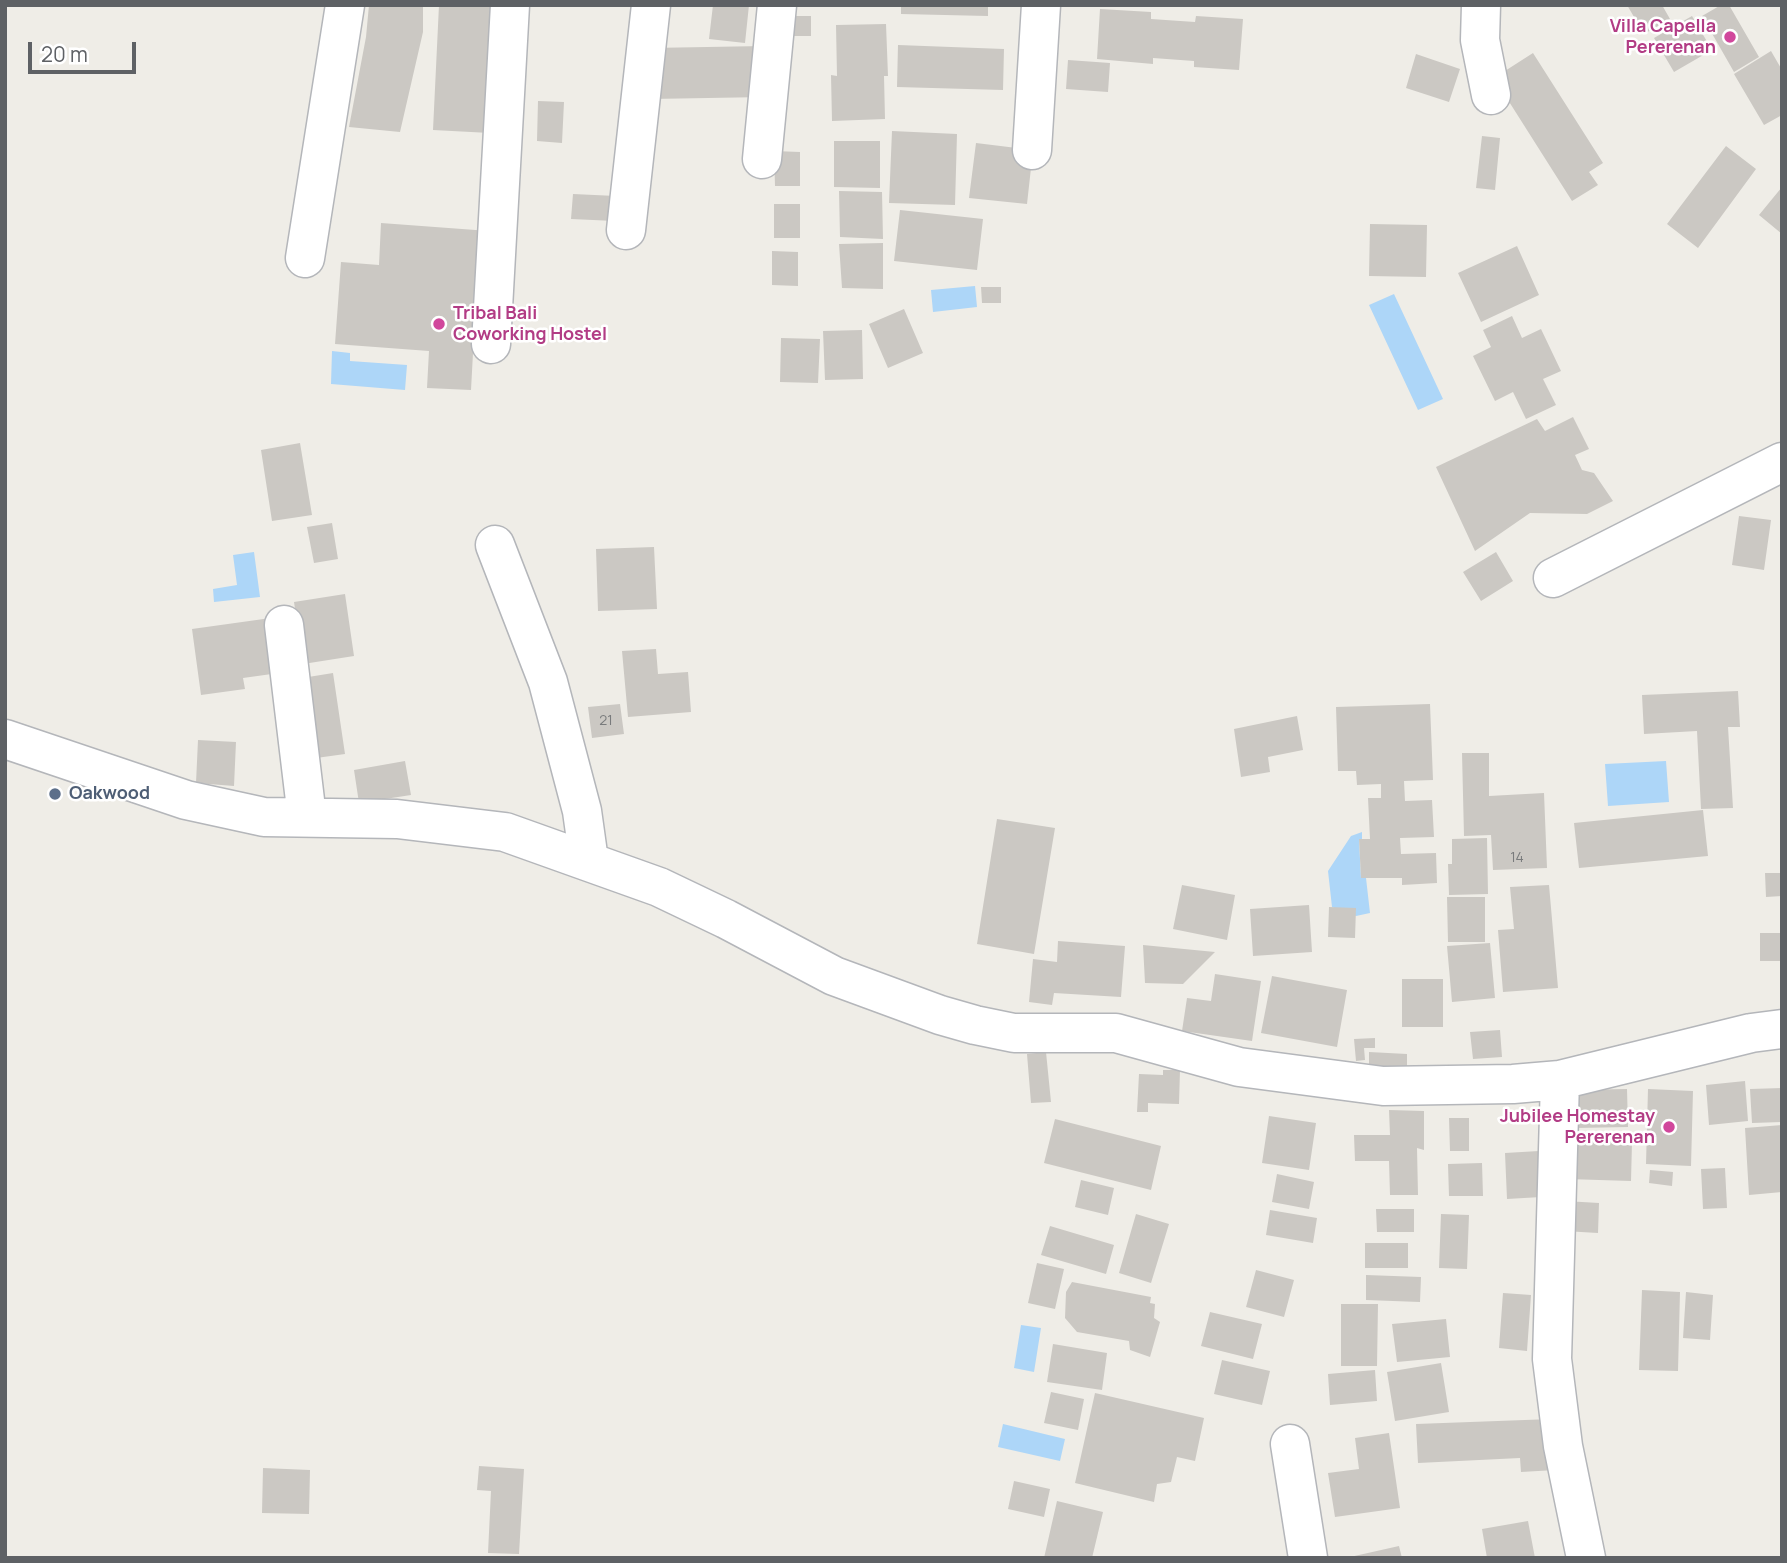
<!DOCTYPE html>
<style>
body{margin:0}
#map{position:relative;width:1787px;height:1563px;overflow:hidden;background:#efede7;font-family:Manrope,sans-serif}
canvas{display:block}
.frame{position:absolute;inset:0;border:7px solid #5e6165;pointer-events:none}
.scale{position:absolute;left:28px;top:42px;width:108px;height:32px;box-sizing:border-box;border:4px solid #5e6165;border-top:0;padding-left:9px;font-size:21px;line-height:24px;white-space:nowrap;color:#5e6165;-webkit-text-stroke:5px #fff;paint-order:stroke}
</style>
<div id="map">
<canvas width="1787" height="1563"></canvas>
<div class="frame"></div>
<div class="scale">20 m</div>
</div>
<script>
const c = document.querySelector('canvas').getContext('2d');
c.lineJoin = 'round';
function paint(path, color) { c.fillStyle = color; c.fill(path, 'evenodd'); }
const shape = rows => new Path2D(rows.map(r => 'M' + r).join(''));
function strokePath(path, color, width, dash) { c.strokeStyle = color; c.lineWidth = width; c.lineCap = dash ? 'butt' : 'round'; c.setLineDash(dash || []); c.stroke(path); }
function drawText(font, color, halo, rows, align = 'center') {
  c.font = font + ' Manrope,sans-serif'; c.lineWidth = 5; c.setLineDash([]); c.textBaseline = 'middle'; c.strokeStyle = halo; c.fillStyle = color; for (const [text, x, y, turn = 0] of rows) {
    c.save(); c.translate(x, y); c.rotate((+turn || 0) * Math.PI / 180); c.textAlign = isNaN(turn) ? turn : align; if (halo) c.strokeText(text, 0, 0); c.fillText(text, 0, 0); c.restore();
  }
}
const water = shape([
 [975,286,977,307,933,312,931,290],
 [1394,294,1443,399,1418,410,1369,305],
 [332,351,350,353,350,361,407,365,405,390,331,384],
 [254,552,260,597,214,602,213,589,237,585,233,555],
 [1666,761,1669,802,1608,806,1605,764],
 [1362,832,1362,839,1359,840,1361,878,1366,878,1370,913,1356,916,1332,907,1328,871,1351,836],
 [1021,1325,1041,1328,1034,1372,1014,1368],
 [1003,1424,1065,1439,1060,1461,998,1447]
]);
const building = shape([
 [369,5,423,5,423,32,400,132,349,127,366,37],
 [439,5,496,5,490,133,433,130],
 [713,5,749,5,745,43,709,39],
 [901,5,988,5,988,16,901,14],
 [1627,5,1662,5,1670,19,1644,34],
 [1721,5,1729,5,1759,57,1734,72,1702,16],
 [1100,9,1151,12,1151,19,1195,22,1196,16,1243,19,1239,70,1194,67,1194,61,1153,58,1153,64,1097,59],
 [783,16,811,16,811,36,783,36],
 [1692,16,1712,50,1674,72,1654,38],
 [886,24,888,76,884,76,885,119,832,121,831,75,837,76,836,25],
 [898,45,1004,49,1003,90,897,87],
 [764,46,765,97,651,99,650,48],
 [1771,51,1782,70,1782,115,1764,125,1734,74],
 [1533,53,1603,163,1589,172,1598,185,1572,201,1494,78],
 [1416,54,1460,69,1449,102,1406,88],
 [1068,60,1110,63,1108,92,1066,89],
 [538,101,564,102,562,143,537,141],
 [892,131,957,134,955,205,889,203],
 [1482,136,1500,138,1495,190,1476,188],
 [834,141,880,141,880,188,834,187],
 [976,143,1033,150,1027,204,969,198],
 [1726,146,1756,169,1698,248,1667,224],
 [774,151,800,152,800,186,775,186],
 [1782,187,1782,234,1759,215],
 [839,191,882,192,883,239,840,237],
 [573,194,616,196,615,221,571,219],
 [774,204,800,204,800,238,774,238],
 [900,210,983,219,977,270,894,261],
 [381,223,489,231,481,354,473,353,471,390,427,388,429,351,335,344,341,262,379,265],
 [1370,224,1427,225,1426,277,1369,276],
 [883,243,883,289,842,288,839,244],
 [1517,246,1539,295,1481,322,1458,273],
 [772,251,798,252,798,286,772,285],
 [981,287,1001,287,1001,303,982,303],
 [904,309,923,353,888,368,869,324],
 [1512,316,1522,338,1541,329,1561,371,1543,379,1556,405,1526,419,1513,392,1495,401,1473,356,1491,347,1483,330],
 [862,330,863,379,825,380,823,331],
 [781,338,820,339,818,383,780,382],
 [1573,417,1589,449,1575,455,1582,470,1594,473,1613,501,1587,514,1530,513,1475,551,1436,467,1537,419,1545,431],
 [300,443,312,515,272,521,261,450],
 [1739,516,1771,520,1764,570,1732,565],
 [332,523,338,559,314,563,307,527],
 [654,547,657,609,598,611,596,549],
 [1496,552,1513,581,1481,601,1463,572],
 [345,594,354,656,303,664,294,602],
 [278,617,286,672,243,678,245,689,201,695,192,629],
 [656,649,658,674,688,672,691,712,628,717,622,651],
 [333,673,345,754,309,759,296,679],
 [1738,691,1740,727,1728,727,1733,808,1701,809,1697,731,1644,734,1642,695],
 [620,704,624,734,592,738,588,707],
 [1430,704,1433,780,1404,781,1405,801,1432,800,1434,837,1400,838,1401,854,1436,853,1437,883,1402,885,1402,878,1361,878,1359,839,1370,839,1368,798,1381,798,1381,784,1357,785,1356,771,1338,771,1336,707],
 [1297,716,1303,750,1268,757,1270,772,1241,777,1234,729],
 [198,740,236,742,234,786,196,783],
 [1462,753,1489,753,1489,796,1544,793,1547,868,1493,870,1491,835,1464,836],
 [405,761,411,795,359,803,354,770],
 [1703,810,1708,856,1579,868,1574,823],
 [997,819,1055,828,1034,954,977,944],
 [1487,838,1488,894,1449,895,1448,864,1452,864,1452,839],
 [1765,873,1782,873,1782,896,1766,897],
 [1182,885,1235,895,1227,940,1173,929],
 [1549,885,1558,988,1503,992,1498,930,1514,929,1510,887],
 [1447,897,1485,897,1485,942,1448,942],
 [1309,905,1312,952,1253,956,1250,909],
 [1329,907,1356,908,1355,938,1328,937],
 [1760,933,1782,933,1782,961,1760,961],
 [1058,941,1125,946,1121,997,1054,993,1052,1005,1029,1002,1033,959,1057,962],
 [1490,943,1495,998,1452,1002,1447,946],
 [1143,945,1215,952,1183,984,1145,983],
 [1215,974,1261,981,1252,1041,1182,1031,1187,998,1211,1001],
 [1272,976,1347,990,1337,1047,1261,1033],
 [1402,979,1443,979,1443,1027,1402,1027],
 [1500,1030,1502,1057,1473,1059,1470,1032],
 [1375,1038,1375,1048,1364,1048,1365,1060,1356,1061,1354,1039],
 [1046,1052,1051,1102,1031,1103,1027,1054],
 [1369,1052,1407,1054,1407,1070,1369,1069],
 [1163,1070,1180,1070,1179,1104,1148,1103,1148,1112,1137,1112,1139,1074,1163,1075],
 [1745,1081,1748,1121,1709,1125,1706,1085],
 [1782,1088,1782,1122,1752,1123,1750,1089],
 [1627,1089,1628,1127,1576,1128,1574,1090],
 [1648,1089,1693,1091,1691,1166,1646,1164],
 [1389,1110,1424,1111,1424,1150,1417,1148,1418,1195,1390,1195,1389,1161,1355,1161,1354,1135,1390,1135],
 [1269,1116,1316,1123,1309,1170,1262,1163],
 [1449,1118,1469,1118,1469,1151,1450,1151],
 [1055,1119,1161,1146,1151,1190,1044,1163],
 [1782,1125,1782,1192,1749,1195,1745,1128],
 [1568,1140,1632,1142,1631,1181,1567,1179],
 [1539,1151,1541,1197,1507,1199,1505,1153],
 [1482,1163,1483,1196,1449,1196,1448,1164],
 [1725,1168,1727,1208,1703,1209,1701,1169],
 [1650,1170,1673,1172,1672,1186,1649,1183],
 [1277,1174,1314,1182,1309,1209,1272,1202],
 [1081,1180,1114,1188,1108,1215,1075,1207],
 [1565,1201,1599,1203,1598,1233,1564,1231],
 [1376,1209,1414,1209,1414,1232,1377,1232],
 [1270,1210,1317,1218,1313,1243,1266,1235],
 [1136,1214,1169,1224,1151,1283,1119,1273],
 [1441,1214,1469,1215,1467,1269,1439,1268],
 [1050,1226,1114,1245,1106,1274,1041,1255],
 [1365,1243,1408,1243,1408,1268,1365,1268],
 [1037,1263,1064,1269,1055,1309,1028,1303],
 [1256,1270,1294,1280,1284,1317,1246,1307],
 [1366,1275,1421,1277,1420,1302,1366,1300],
 [1072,1282,1151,1297,1150,1303,1155,1304,1154,1318,1160,1322,1150,1357,1130,1350,1129,1341,1077,1332,1065,1318,1066,1292],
 [1642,1290,1680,1292,1678,1371,1639,1370],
 [1686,1292,1713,1295,1710,1340,1683,1338],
 [1503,1293,1531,1295,1527,1351,1499,1348],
 [1341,1304,1378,1304,1377,1366,1341,1366],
 [1210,1312,1262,1324,1253,1359,1201,1346],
 [1446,1319,1450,1357,1397,1362,1392,1324],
 [1053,1344,1107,1353,1102,1390,1047,1382],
 [1222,1360,1270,1371,1262,1405,1214,1394],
 [1441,1363,1449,1412,1395,1421,1387,1372],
 [1375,1370,1377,1401,1330,1405,1328,1374],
 [1051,1392,1084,1399,1078,1430,1044,1423],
 [1095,1393,1204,1418,1195,1461,1177,1457,1171,1482,1157,1484,1154,1502,1075,1483],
 [1552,1419,1555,1470,1521,1472,1520,1458,1418,1463,1416,1424],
 [1389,1433,1400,1508,1335,1517,1328,1473,1359,1469,1355,1438],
 [479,1466,524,1469,519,1554,488,1553,491,1491,477,1490],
 [263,1468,310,1470,309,1514,262,1513],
 [1014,1481,1050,1489,1044,1517,1008,1509],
 [1057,1501,1103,1512,1092,1558,1044,1558],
 [1528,1521,1535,1558,1487,1558,1482,1529],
 [1399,1546,1402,1558,1350,1558,1350,1557]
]);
const minor = shape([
 [1481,5,1480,40,1491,95],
 [1032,150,1041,5],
 [762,159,777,5],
 [626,230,651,5],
 [305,258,345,5],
 [491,344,510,5],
 [495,545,548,682,582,811,589,861],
 [1553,578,1782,462],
 [284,625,307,817],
 [5,739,186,800,264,817,397,819,505,832,659,887,726,919,834,976,940,1015,975,1025,1014,1033,1116,1033,1239,1067,1383,1086,1513,1084,1560,1080,1751,1033,1782,1029],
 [1560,1080,1552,1359,1563,1446,1586,1558],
 [1290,1444,1308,1558]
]);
const markers = [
 [1730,37,7,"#d1479c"],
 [439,324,7,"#d1479c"],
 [55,794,7,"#5c6f8a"],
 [1669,1127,7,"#d1479c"]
];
const numberNames = [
 ["21",606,721],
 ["14",1517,858]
];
const hotelNames = [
 ["Villa Capella",1716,27],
 ["Pererenan",1716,48],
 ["Tribal Bali",453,314,"left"],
 ["Coworking Hostel",453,335,"left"],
 ["Jubilee Homestay",1655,1117],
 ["Pererenan",1655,1138]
];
const serviceNames = [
 ["Oakwood",69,794]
];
paint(water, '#add6f8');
paint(building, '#cbc8c3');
strokePath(minor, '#b4b6ba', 41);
strokePath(minor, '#fff', 38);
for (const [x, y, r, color] of markers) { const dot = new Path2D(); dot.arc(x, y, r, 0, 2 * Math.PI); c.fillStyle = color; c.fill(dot); strokePath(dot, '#fff', 2.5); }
drawText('14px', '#797b7c', null, numberNames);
drawText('bold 18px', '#b23c85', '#fff', hotelNames, 'right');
drawText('bold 18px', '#4e5e75', '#fff', serviceNames, 'left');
</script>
